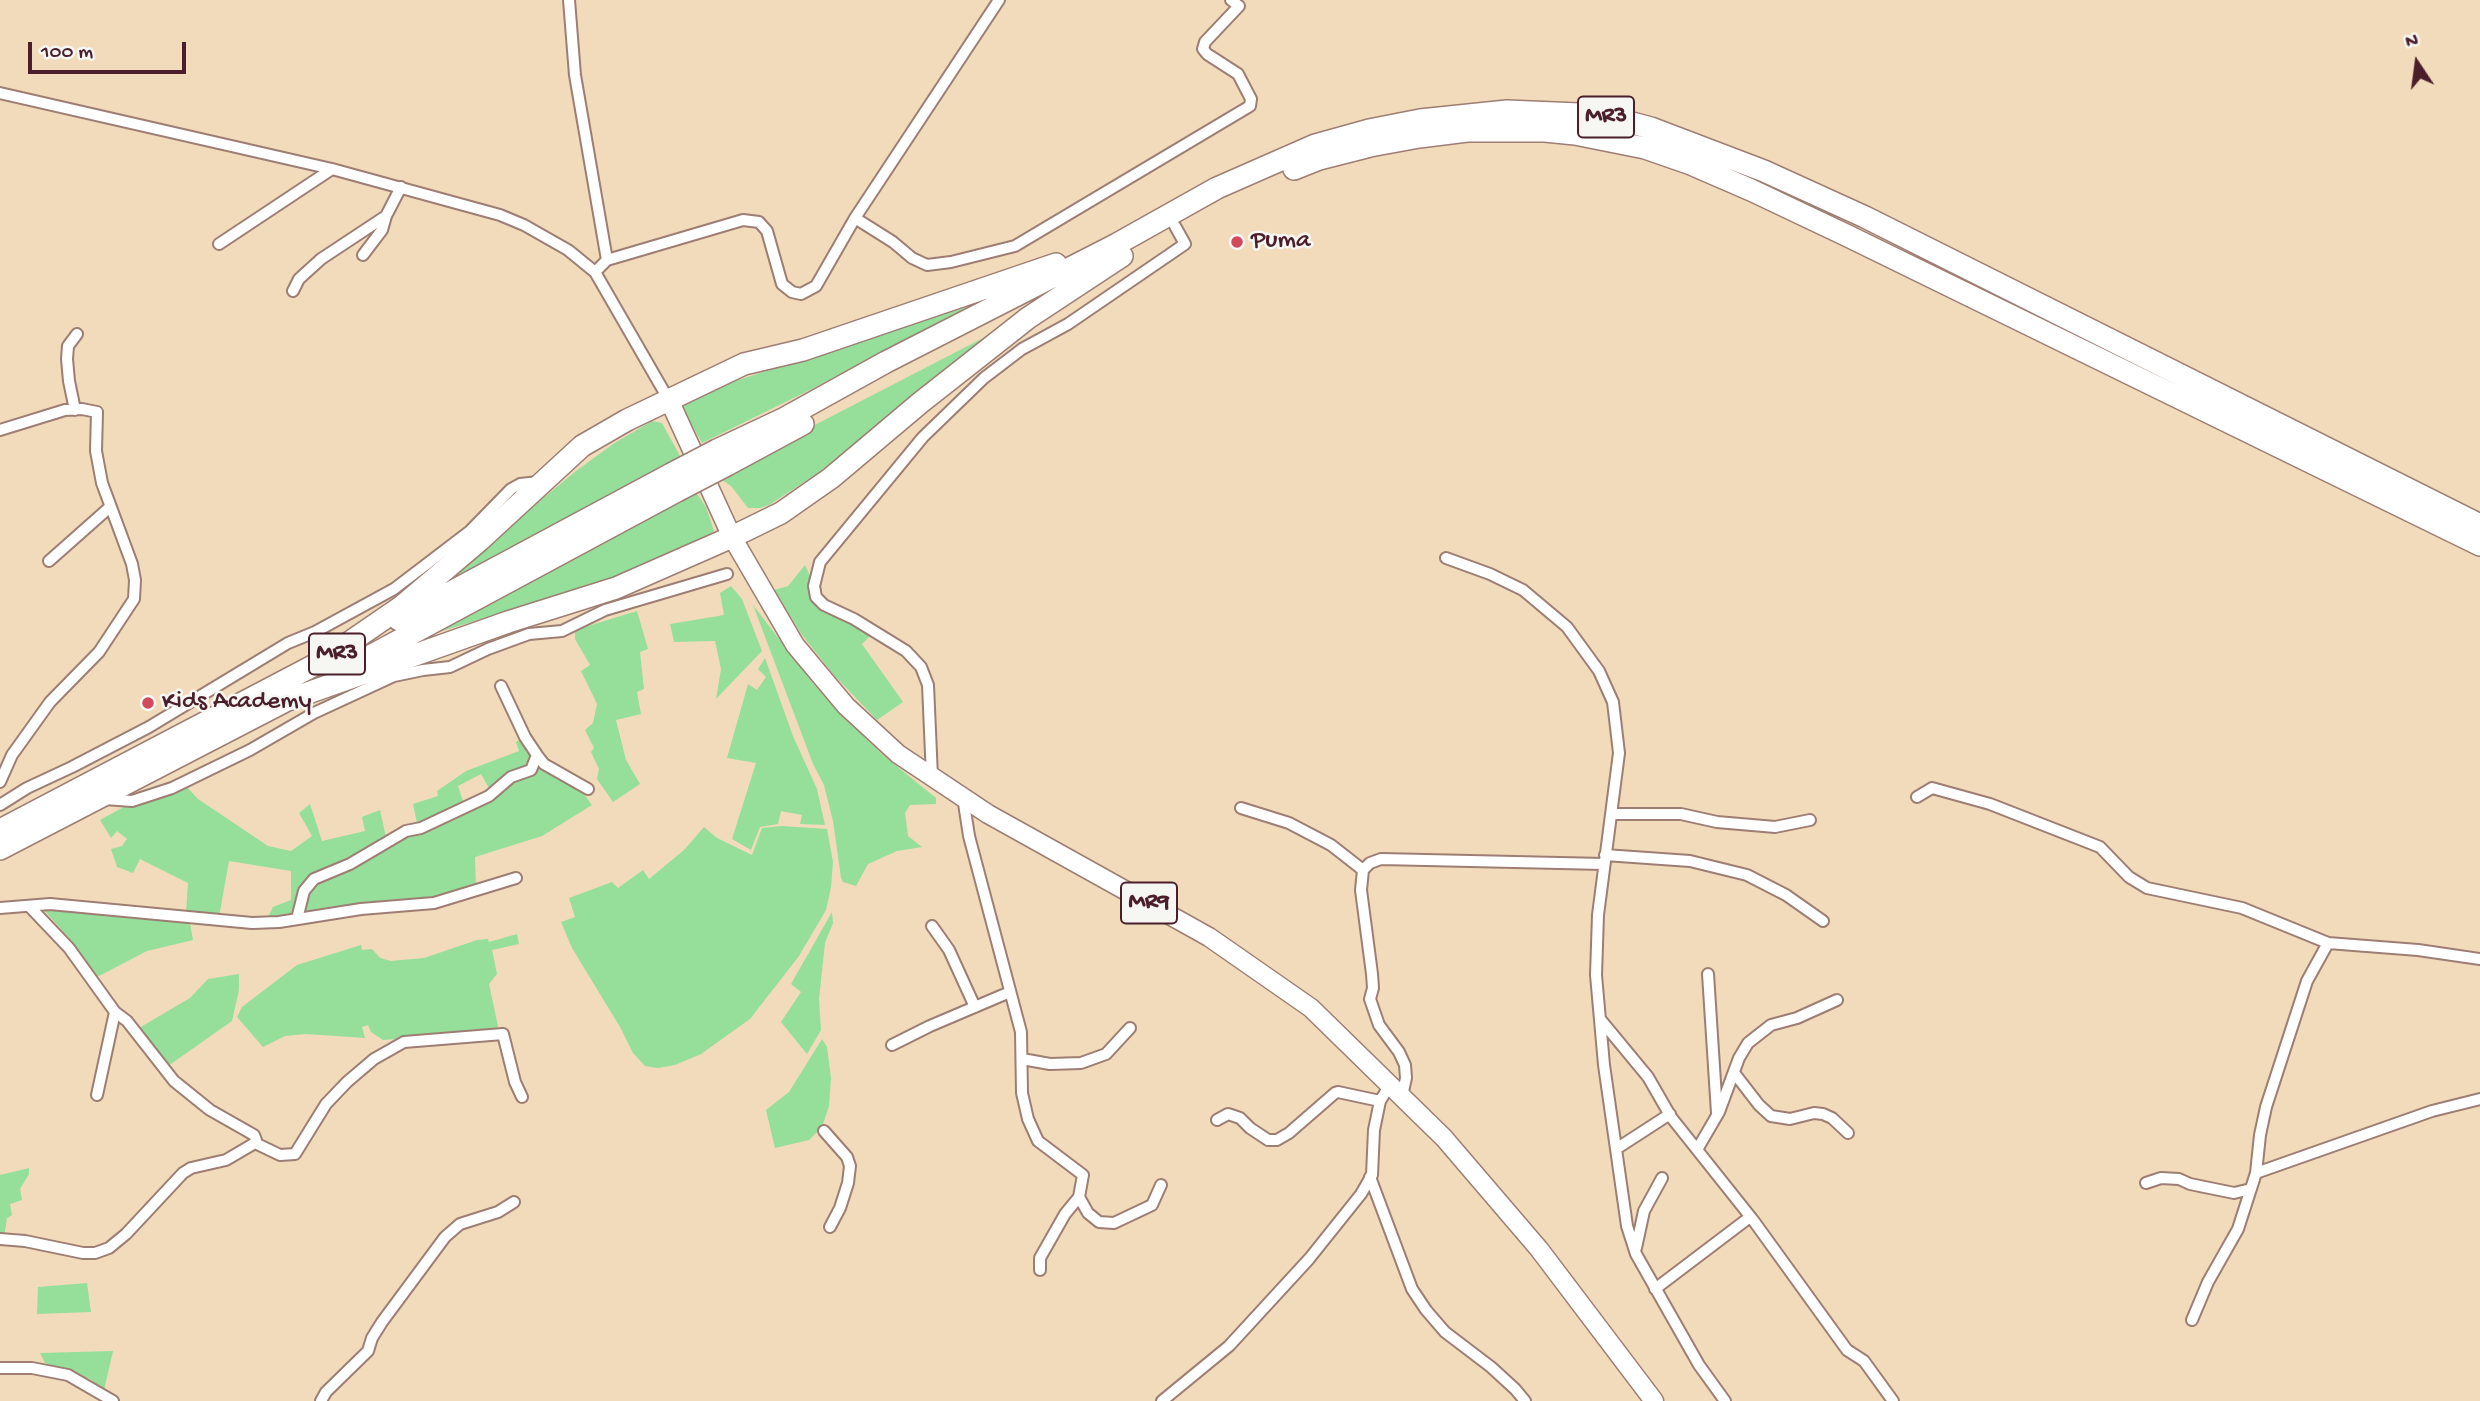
<!DOCTYPE html>
<style>
body{margin:0}
#map{position:relative;width:2480px;height:1401px;overflow:hidden;background:#f1dbbb;font-family:"Gochi Hand",sans-serif}
canvas{display:block}
.north{position:absolute;left:2382px;top:28px;width:70px;height:70px;-webkit-text-stroke:5px #f6f6f2;paint-order:stroke;rotate:347deg;font-size:19px;font-weight:700;line-height:28px;text-align:center;color:#4a1f2b}
.north::after{content:'';display:block;margin:auto;width:24px;height:32px;background:#4a1f2b;clip-path:polygon(50% 0,100% 100%,50% 72%,0 100%)}
.scale{position:absolute;left:28px;top:42px;width:158px;height:32px;box-sizing:border-box;border:4px solid #4a1f2b;border-top:0;padding-left:9px;font-size:21px;line-height:24px;white-space:nowrap;color:#4a1f2b;-webkit-text-stroke:5px #f6f6f2;paint-order:stroke}
</style>
<div id="map">
<canvas width="2480" height="1401"></canvas>
<div class="north">N</div>
<div class="scale">100 m</div>
</div>
<script>
const c = document.querySelector('canvas').getContext('2d');
c.lineJoin = 'round';
function paint(path, color) { c.fillStyle = color; c.fill(path, 'evenodd'); }
const shape = rows => new Path2D(rows.map(r => 'M' + r).join(''));
function strokePath(path, color, width, dash) { c.strokeStyle = color; c.lineWidth = width; c.lineCap = dash ? 'butt' : 'round'; c.setLineDash(dash || []); c.stroke(path); }
function drawText(font, color, halo, rows, align = 'center') {
  c.font = font + ' "Gochi Hand",sans-serif'; c.lineWidth = 5; c.setLineDash([]); c.textBaseline = 'middle'; c.strokeStyle = halo; c.fillStyle = color; for (const [text, x, y, turn = 0] of rows) {
    c.save(); c.translate(x, y); c.rotate((+turn || 0) * Math.PI / 180); c.textAlign = isNaN(turn) ? turn : align; if (halo) c.strokeText(text, 0, 0); c.fillText(text, 0, 0); c.restore();
  }
}
const green = shape([
 [975,303,814,388,702,443,685,413,683,404,723,385],
 [987,336,818,473,769,505,760,508,748,508,731,486,716,476],
 [652,421,662,423,680,456,432,590,576,471,613,444],
 [693,488,706,507,714,531,705,541,683,551,587,587,406,642],
 [805,565,827,612,871,635,862,644,903,702,877,720,833,674,802,635,774,590,788,586],
 [731,586,742,599,762,651,716,699,721,669,715,641,674,642,670,624,724,615,720,593],
 [753,605,812,682,841,715,883,755,936,798,936,804,910,805,905,813,908,836,922,847,897,851,868,864,856,886,843,882,841,878,833,821,824,785,813,764],
 [637,611,648,649,640,652,644,689,637,692,641,714,616,720,626,760,640,784,613,802,597,779,599,769,591,752,594,748,585,730,593,723,597,704,581,671,590,665,575,639,575,630],
 [765,658,793,736,817,789,825,825,800,824,802,815,781,811,778,824,760,827,751,850,732,839,756,763,727,758,748,684,757,690,766,677,758,669],
 [521,739,533,754,529,768,490,790,481,774,458,786,463,801,458,807,428,821,417,823,413,804,438,796,437,791,466,771,519,751,516,742],
 [538,760,581,790,592,805,542,836,475,857,476,888,427,902,302,913,311,886,392,841,450,816],
 [186,786,198,799,268,846,291,851,312,836,299,813,310,804,322,841,365,831,362,817,380,810,386,837,366,851,315,875,294,916,266,921,273,907,291,900,291,871,229,861,219,917,186,913,188,883,140,859,133,873,117,867,111,849,122,846,127,839,117,831,111,838,100,820,131,803],
 [782,826,827,829,833,862,831,887,826,910,799,956,750,1019,701,1054,675,1065,658,1068,645,1066,633,1053,620,1027,572,948,561,922,575,917,569,898,612,882,618,888,643,870,649,879,684,850,704,827,717,838,752,855,762,828],
 [44,910,153,916,190,923,193,940,147,951,97,977,69,938],
 [832,912,833,923,825,943,819,999,821,1030,807,1054,781,1022,801,992,791,984],
 [517,934,519,944,492,950,497,974,489,984,499,1031,383,1040,371,1032,368,1025,362,1027,365,1038,306,1034,285,1036,263,1047,237,1017,242,1007,297,965,361,945,362,950,372,949,380,958,391,961,424,958,477,940,488,939,489,942],
 [239,974,239,990,232,1021,168,1066,139,1028,190,998,208,979],
 [822,1039,827,1047,831,1078,829,1106,822,1127,809,1140,775,1148,766,1110,789,1092],
 [29,1168,29,1174,20,1189,22,1200,10,1204,12,1215,7,1218,4,1238,0,1237,0,1175],
 [87,1283,91,1312,37,1314,38,1287],
 [113,1351,104,1390,90,1379,45,1363,40,1353]
]);
const street = shape([
 [569,0,575,75,607,260],
 [0,93,332,169,500,215,524,225,568,250,595,272,670,402],
 [855,218,893,242,912,258,927,265,951,262,1015,246,1250,106,1251,99,1238,74,1207,54,1203,49,1205,42,1239,6,1231,0],
 [219,244,332,169],
 [363,255,382,230,386,216],
 [595,272,607,260,743,220,759,222,767,231,782,284,792,292,801,294,816,286,855,218,999,0],
 [293,291,299,279,321,259,386,216,401,187],
 [75,410,69,381,67,359,68,346,77,334],
 [0,430,65,410,82,409,97,412,96,451,102,483,132,564,135,580,134,599,99,652,50,702,12,755,0,782],
 [1446,558,1490,574,1523,590,1567,627,1599,671,1613,702,1619,753,1598,915,1596,975,1604,1065,1627,1226,1636,1254,1699,1365,1725,1401],
 [49,561,110,507],
 [501,686,525,737,537,755,544,764,588,789],
 [932,777,928,685,921,667,906,651,854,619,824,605,816,597,814,586,820,562,923,437,984,378,1022,349,1068,324,1185,244,1175,226],
 [963,797,969,836,1021,1032,1022,1093,1028,1119,1038,1141,1083,1175,1079,1197,1065,1214,1040,1258,1040,1270],
 [1917,797,1932,788,1990,804,2100,847,2129,877,2147,888,2242,908,2328,943,2418,950,2480,959],
 [105,799,132,801,172,788,250,750,314,713,394,676,423,670,450,667,488,649,529,634,562,631,605,610,727,574],
 [0,805,27,788,72,767,149,727,288,643,315,632,394,589,470,531,511,489,520,484,539,482],
 [1241,808,1289,823,1331,845,1363,870],
 [1612,814,1681,814,1717,822,1775,827,1810,820],
 [1605,855,1690,861,1747,875,1786,895,1823,921],
 [0,908,50,904,252,923,279,922,361,909,434,903,516,878],
 [297,919,304,891,314,879,350,864,406,831,421,828,489,796,511,777,531,770,537,755],
 [932,926,949,950,975,1007],
 [1708,974,1717,1113],
 [1600,1019,1648,1077,1671,1117,1753,1220,1847,1350,1864,1361,1893,1401],
 [892,1045,930,1026,1010,992],
 [1022,1059,1050,1064,1081,1063,1106,1054,1130,1028],
 [1735,1074,1759,1105,1771,1116,1790,1119,1814,1113,1823,1114,1832,1118,1848,1133],
 [97,1095,115,1012],
 [1402,1096,1406,1078,1405,1065,1399,1052,1379,1025,1370,999,1373,988,1372,974,1361,890,1363,870,1370,863,1381,859,1604,864],
 [1217,1120,1228,1114,1240,1118,1250,1128,1268,1140,1277,1140,1289,1133,1335,1093,1338,1092,1380,1101],
 [824,1131,847,1157,850,1166,848,1183,840,1208,830,1227],
 [255,1143,280,1155,295,1154,326,1104,347,1082,374,1059,404,1042,503,1034,515,1082,522,1097],
 [1698,1148,1719,1112,1739,1058,1748,1043,1771,1025,1797,1018,1837,1000],
 [1616,1149,1670,1114],
 [2256,1173,2432,1111,2480,1099],
 [1370,1177,1412,1289,1426,1310,1445,1332,1491,1367,1515,1389,1525,1401],
 [2146,1183,2161,1178,2179,1179,2190,1184,2234,1193,2251,1189],
 [1079,1197,1088,1213,1099,1222,1114,1223,1152,1205,1161,1185],
 [0,1239,25,1241,83,1253,95,1253,109,1248,126,1234,183,1173,191,1168,226,1160,255,1143,256,1140,254,1135,210,1110,174,1081,127,1021,115,1012,69,948,29,906],
 [1636,1248,1644,1211,1662,1178],
 [1655,1289,1750,1217],
 [2192,1320,2208,1282,2238,1229,2256,1173,2260,1135,2266,1107,2307,981,2328,943],
 [0,1368,32,1368,68,1375,113,1401],
 [321,1401,326,1392,368,1351,372,1338,382,1322,445,1237,460,1224,498,1212,514,1202],
 [1162,1401,1229,1346,1309,1259,1361,1194,1372,1175,1374,1130,1380,1101,1390,1085]
]);
const primary = shape([
 [670,402,732,537,795,645,846,706,898,754,988,814,1209,937,1311,1008,1444,1138,1539,1249,1654,1401]
]);
const highway = shape([
 [1294,169,1319,159,1370,146,1419,137,1467,131,1545,131,1575,134,1645,148,1691,164,1751,190,1850,237,2480,545],
 [717,450,785,418,886,362,1117,244,1217,188,1315,145,1369,130,1420,120,1507,111,1579,114,1613,118,1651,128,1764,171,1865,217,2480,525],
 [727,465,803,424],
 [399,620,671,474],
 [318,664,401,607,480,540,582,446,627,420,744,364,803,350,1056,264],
 [346,669,677,491],
 [288,700,508,622,616,588,732,537,781,513,831,478,920,403,1028,318,1122,256],
 [0,830,330,657],
 [0,849,299,694]
]);
const highwayBridge = shape([
 [671,474,717,450],
 [677,491,727,465]
]);
const markers = [
 [1237,242,7,"#d1495b"],
 [148,703,7,"#d1495b"]
];
const shields = [
 [1606,117,56],
 [337,654,56],
 [1149,903,56]
];
const shieldNames = [
 ["MR3",1606,117],
 ["MR3",337,654],
 ["MR9",1149,903]
];
const poiNames = [
 ["Puma",1251,242],
 ["Kids Academy",162,703]
];
paint(green, '#95df9a');
strokePath(street, '#9e7d73', 14);
strokePath(primary, '#9e7d73', 21);
strokePath(highway, '#9e7d73', 24);
strokePath(street, '#fff', 10);
strokePath(primary, '#fff', 18);
strokePath(highway, '#fff', 21);
strokePath(highwayBridge, '#9e7d73', 24, []);
strokePath(highwayBridge, '#fff', 21);
for (const [x, y, r, color] of markers) { const dot = new Path2D(); dot.arc(x, y, r, 0, 2 * Math.PI); c.fillStyle = color; c.fill(dot); strokePath(dot, '#f6f6f2', 2.5); }
for (const [x, y, w] of shields) { const box = new Path2D(); box.roundRect(x - w / 2, y - 20.5, w, 41, 5); c.fillStyle = '#f6f6f2'; c.fill(box); strokePath(box, '#4a1f2b', 2); }
drawText('bold 24px', '#4a1f2b', null, shieldNames);
drawText('26px', '#4a1f2b', '#f6f6f2', poiNames, 'left');
</script>
